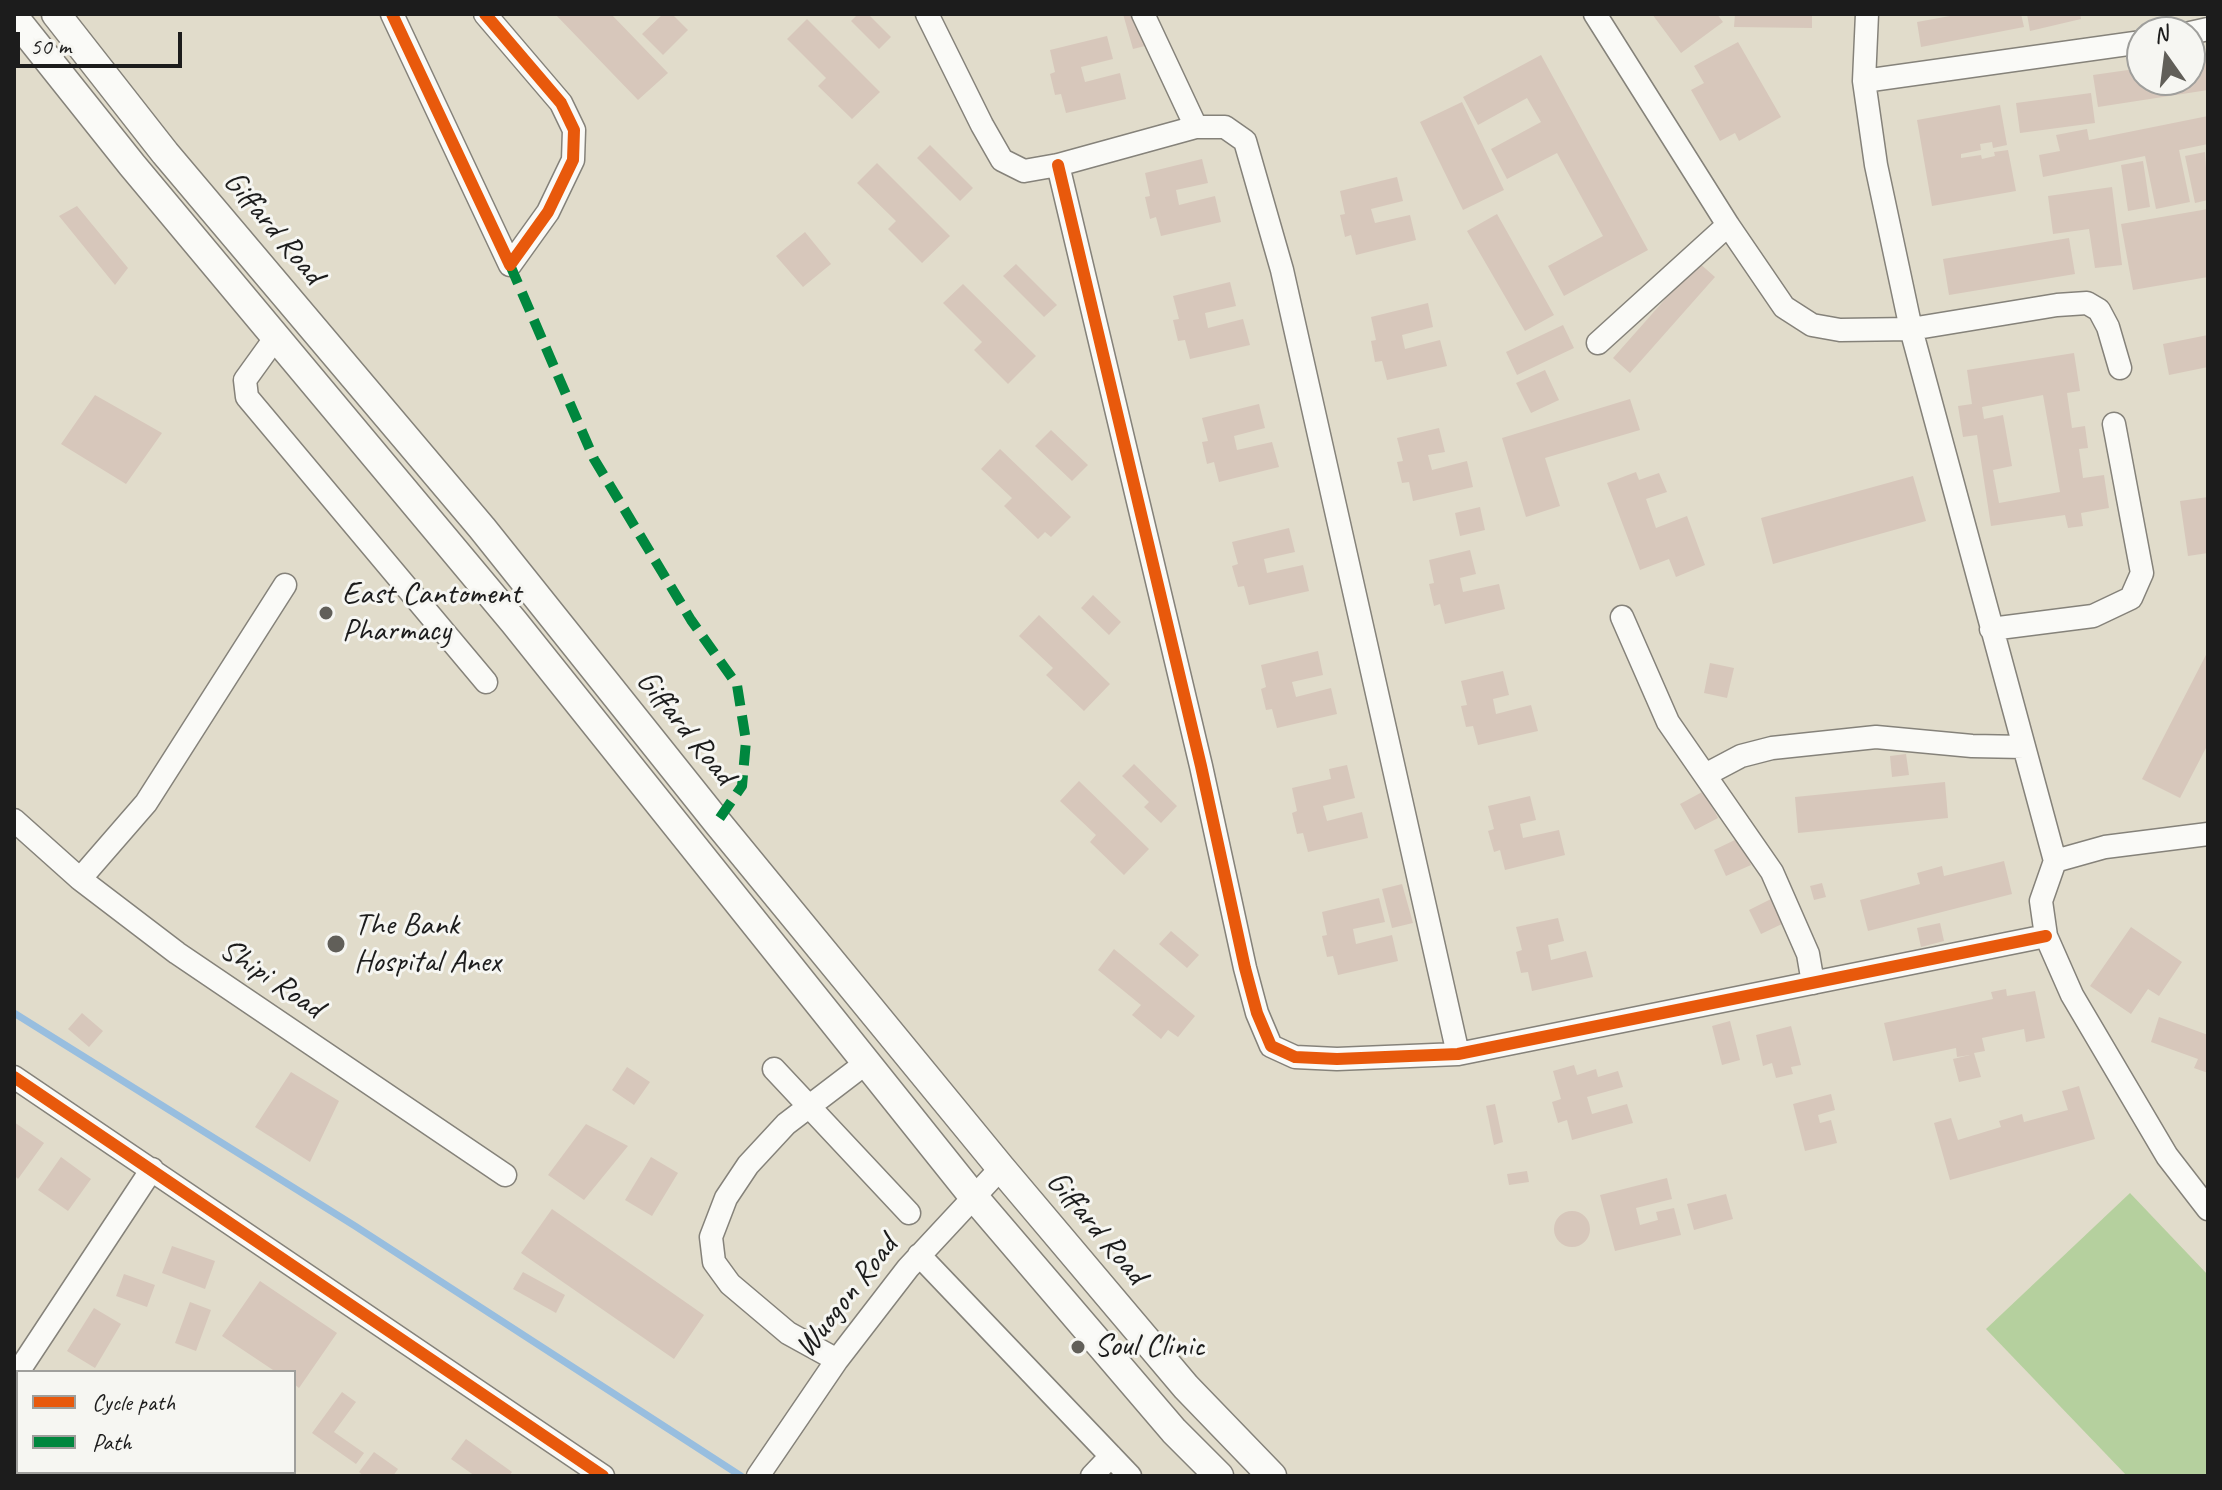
<!DOCTYPE html>
<style>
body{margin:0}
#map{position:relative;width:2222px;height:1490px;overflow:hidden;background:#e1dccb;font-family:Caveat,sans-serif}
canvas{display:block}
.frame{position:absolute;inset:0;border:16px solid #1c1c1c;pointer-events:none}
.legend{position:absolute;left:16px;top:1370px;width:280px;height:104px;box-sizing:border-box;background:#f6f6f2;border:2px solid #9f9f9c;margin:0;padding:10px 14px;list-style:none;font-size:24px;color:#1c1c1c}
.legend li{display:flex;align-items:center;gap:16px;height:40px}
.legend b{width:40px;border:2px solid #9f9f9c}
.north{position:absolute;left:2126px;top:16px;width:80px;height:80px;box-sizing:border-box;background:#f6f6f2;border:2px solid #9f9f9c;border-radius:50%;rotate:346deg;font-size:22px;font-weight:700;line-height:32px;text-align:center;color:#1c1c1c}
.north::after{content:'';display:block;margin:auto;width:28px;height:36px;background:#615f59;clip-path:polygon(50% 0,100% 100%,50% 72%,0 100%)}
.scale{position:absolute;left:16px;top:32px;width:166px;height:36px;box-sizing:border-box;border:4px solid #1c1c1c;border-top:0;padding-left:10px;font-size:24px;line-height:28px;white-space:nowrap;color:#1c1c1c;-webkit-text-stroke:6px #f6f6f2;paint-order:stroke}
</style>
<div id="map">
<canvas width="2222" height="1490"></canvas>
<div class="frame"></div>
<ul class="legend">
<li><b style="height:10px;background:#e8590c"></b>Cycle path</li>
<li><b style="height:10px;background:#00873e"></b>Path</li>
</ul>
<div class="north">N</div>
<div class="scale">50 m</div>
</div>
<script>
const c = document.querySelector('canvas').getContext('2d');
c.lineJoin = 'round';
function paint(path, color) { c.fillStyle = color; c.fill(path, 'evenodd'); }
const shape = rows => new Path2D(rows.map(r => 'M' + r).join(''));
function strokePath(path, color, width, dash) { c.strokeStyle = color; c.lineWidth = width; c.lineCap = dash ? 'butt' : 'round'; c.setLineDash(dash || []); c.stroke(path); }
function drawText(font, color, halo, rows, align = 'center') {
  c.font = font + ' Caveat,sans-serif'; c.lineWidth = 6; c.setLineDash([]); c.textBaseline = 'middle'; c.strokeStyle = halo; c.fillStyle = color; for (const [text, x, y, turn = 0] of rows) {
    c.save(); c.translate(x, y); c.rotate((+turn || 0) * Math.PI / 180); c.textAlign = isNaN(turn) ? turn : align; if (halo) c.strokeText(text, 0, 0); c.fillText(text, 0, 0); c.restore();
  }
}
const green = shape([
 [2130,1193,2208,1275,2208,1476,2127,1476,1986,1329]
]);
const stream = shape([
 [14,1013,355,1226,741,1476]
]);
const building = shape([
 [555,14,611,14,668,73,638,100],
 [663,14,672,14,688,30,663,55,642,34],
 [858,14,868,14,891,37,879,49,851,21],
 [1123,14,1140,14,1149,45,1133,49],
 [1652,14,1717,14,1723,22,1681,53],
 [1735,14,1812,14,1812,28,1734,27],
 [1961,14,2021,14,2024,27,1921,47,1917,22],
 [2027,14,2080,14,2081,19,2030,31],
 [807,19,880,92,852,119,818,86,826,78,787,39],
 [1107,36,1113,59,1081,67,1085,82,1120,73,1126,99,1066,113,1061,94,1055,95,1050,74,1055,72,1050,50],
 [1738,42,1781,117,1739,141,1735,133,1720,141,1691,90,1704,83,1694,66],
 [1541,55,1648,250,1564,296,1548,266,1603,236,1557,153,1507,179,1491,149,1541,122,1527,98,1478,125,1463,97],
 [2208,58,2208,90,2098,107,2093,75,2142,68,2142,80,2190,80,2190,61],
 [2091,93,2095,123,2020,133,2016,103],
 [1462,102,1504,190,1463,210,1420,122],
 [2000,105,2007,145,1993,148,1992,142,1980,144,1981,150,1961,154,1961,158,1981,155,1982,159,1995,156,1994,152,2008,150,2016,191,1932,206,1917,120],
 [2208,116,2208,144,2179,150,2190,202,2156,209,2145,156,2043,177,2039,155,2060,151,2056,135,2087,129,2089,140],
 [930,145,973,188,960,201,917,158],
 [2205,152,2208,200,2195,203,2185,156],
 [1202,159,1208,183,1176,190,1179,205,1215,196,1221,222,1161,236,1156,217,1150,219,1145,197,1150,196,1145,173],
 [2143,161,2150,207,2128,211,2121,165],
 [877,163,950,236,922,263,888,229,896,221,857,183],
 [1397,177,1403,201,1371,209,1375,223,1410,215,1416,240,1356,255,1351,235,1345,237,1340,215,1345,214,1340,191],
 [2112,187,2122,265,2095,268,2089,229,2053,234,2048,196],
 [77,206,128,268,115,285,59,216],
 [2208,209,2208,277,2133,290,2121,224],
 [1497,214,1554,315,1525,331,1467,231],
 [805,232,831,264,803,287,776,256],
 [2069,238,2075,274,1949,295,1943,259],
 [1698,262,1715,277,1630,373,1613,358],
 [1016,264,1057,305,1044,317,1003,276],
 [1230,282,1236,306,1205,313,1208,328,1243,319,1250,345,1190,359,1185,340,1178,341,1173,320,1179,319,1173,296],
 [963,284,1036,356,1008,384,974,350,982,342,943,303],
 [1428,303,1433,327,1402,335,1405,349,1440,340,1447,366,1387,380,1382,361,1375,362,1371,341,1376,340,1371,317],
 [1563,325,1574,348,1517,375,1506,352],
 [2208,335,2208,367,2169,375,2163,344],
 [2074,353,2080,391,2067,393,2072,428,2085,426,2088,448,2079,449,2083,478,2104,475,2109,508,2081,513,2083,526,2068,528,2065,515,1991,526,1977,435,1963,437,1958,406,1972,404,1967,370],
 [2043,395,2060,492,1999,503,1993,470,2012,466,2003,415,1984,419,1982,407],
 [1545,370,1559,400,1531,413,1516,383],
 [95,395,162,433,126,484,61,444],
 [1630,399,1640,430,1545,458,1560,506,1526,517,1502,438],
 [1259,404,1265,428,1234,436,1237,450,1272,442,1279,467,1219,482,1214,462,1207,464,1202,442,1208,441,1202,418],
 [1439,428,1445,452,1428,455,1432,470,1467,461,1473,487,1413,501,1409,482,1402,483,1397,462,1403,461,1397,438],
 [1051,430,1088,465,1072,481,1035,446],
 [1000,449,1071,517,1051,537,1045,532,1038,539,1004,506,1012,498,981,469],
 [1636,472,1639,480,1659,473,1667,492,1646,499,1656,528,1687,516,1705,565,1676,577,1669,559,1640,570,1607,483],
 [1913,476,1926,521,1773,564,1761,518],
 [2208,497,2208,553,2188,556,2180,501],
 [1480,507,1485,530,1460,536,1455,513],
 [1289,528,1295,552,1264,559,1267,573,1303,565,1309,591,1249,605,1244,586,1238,587,1232,566,1238,564,1232,542],
 [1470,550,1476,574,1460,578,1463,592,1499,584,1505,609,1445,624,1440,604,1434,606,1429,584,1434,583,1429,560],
 [1093,595,1121,622,1109,635,1081,608],
 [1039,615,1110,684,1084,711,1046,675,1053,668,1019,636],
 [1318,651,1323,675,1292,682,1296,697,1331,688,1337,714,1277,728,1272,709,1266,710,1261,689,1266,687,1261,665],
 [2208,651,2208,744,2180,798,2142,779],
 [1710,663,1734,668,1727,698,1704,693],
 [1503,671,1509,695,1493,699,1496,714,1531,705,1538,731,1478,745,1473,726,1466,727,1461,706,1467,705,1461,681],
 [1906,754,1909,775,1892,777,1890,756],
 [1134,764,1177,806,1161,823,1144,807,1149,802,1122,776],
 [1347,765,1355,798,1323,806,1327,821,1362,812,1368,838,1308,852,1303,833,1297,834,1292,813,1297,811,1292,788,1331,779,1329,769],
 [1079,781,1149,849,1124,875,1090,842,1096,835,1060,801],
 [1945,782,1948,818,1798,833,1795,797],
 [1704,791,1718,818,1695,830,1680,804],
 [1530,796,1536,820,1520,824,1523,838,1559,830,1565,855,1505,870,1500,850,1494,852,1488,831,1494,829,1488,806],
 [1739,838,1751,865,1726,876,1714,850],
 [2004,861,2012,894,1868,931,1860,900,1920,884,1917,873,1942,866,1944,876],
 [1822,883,1826,897,1814,900,1810,886],
 [1402,884,1413,923,1392,928,1382,889],
 [1379,898,1385,922,1353,929,1356,944,1392,935,1398,961,1338,975,1333,956,1327,957,1322,936,1327,935,1322,912],
 [1771,899,1784,923,1761,934,1749,910],
 [1558,918,1564,941,1548,945,1551,960,1586,951,1593,977,1532,991,1528,972,1521,973,1516,952,1522,950,1516,927],
 [1940,923,1944,941,1921,947,1917,928],
 [2131,927,2182,962,2159,996,2148,989,2131,1014,2090,986],
 [1171,931,1199,955,1187,968,1159,944],
 [1114,949,1195,1016,1178,1037,1168,1030,1161,1039,1132,1015,1141,1005,1098,970],
 [2006,989,2007,996,2035,991,2045,1038,2026,1042,2024,1029,1982,1038,1985,1051,1974,1053,1981,1077,1959,1082,1953,1059,1970,1055,1957,1057,1956,1048,1893,1061,1884,1023,1993,999,1991,992],
 [82,1013,103,1031,89,1047,68,1029],
 [2159,1017,2208,1035,2208,1073,2194,1068,2198,1059,2151,1042],
 [1730,1021,1740,1060,1722,1065,1712,1026],
 [1791,1026,1801,1065,1791,1067,1793,1074,1776,1078,1772,1063,1763,1066,1756,1035],
 [1574,1065,1577,1075,1596,1069,1598,1077,1618,1071,1623,1087,1587,1097,1592,1114,1627,1104,1633,1123,1572,1140,1567,1120,1558,1123,1552,1102,1561,1099,1553,1071],
 [627,1067,650,1082,634,1105,612,1090],
 [291,1072,339,1101,310,1162,255,1127],
 [2079,1086,2095,1139,1950,1180,1934,1123,1951,1118,1958,1140,2001,1127,1999,1121,2022,1114,2024,1122,2068,1110,2062,1091],
 [1831,1094,1835,1110,1818,1115,1820,1123,1831,1120,1837,1143,1805,1151,1793,1104],
 [1495,1104,1503,1142,1494,1145,1486,1106],
 [14,1122,44,1143,18,1179,14,1175],
 [586,1124,628,1146,584,1200,548,1175],
 [61,1157,91,1179,68,1211,38,1190],
 [651,1157,678,1173,652,1216,625,1200],
 [1527,1171,1529,1182,1509,1185,1507,1174],
 [1667,1178,1672,1199,1636,1208,1640,1225,1658,1220,1656,1212,1674,1208,1681,1235,1615,1251,1600,1195],
 [1726,1194,1733,1219,1694,1230,1687,1204],
 [552,1209,704,1315,674,1359,521,1253],
 '1554 1229a18 18 0 1 1 36 0a18 18 0 1 1-36 0Z',
 [172,1246,215,1261,205,1289,162,1273],
 [523,1272,565,1295,556,1313,513,1289],
 [124,1274,155,1285,147,1307,116,1296],
 [260,1281,337,1333,299,1388,294,1384,294,1372,276,1372,222,1336],
 [190,1302,211,1310,196,1351,175,1343],
 [94,1308,121,1324,95,1368,67,1351],
 [342,1392,356,1402,334,1432,364,1453,356,1464,312,1433],
 [466,1439,512,1472,509,1476,475,1476,451,1459],
 [374,1452,398,1469,393,1476,364,1476,359,1472],
 [144,1472,207,1472,204,1476,141,1476]
]);
const minor = shape([
 [392,14,510,265,548,212,573,160,574,130,561,103,485,14],
 [927,14,982,125,1002,160,1024,171,1058,165,1196,127,1225,127,1245,141,1282,270,1458,1054],
 [1143,14,1196,127],
 [1595,14,1728,225,1784,307,1812,325,1840,330,1911,329,2057,305,2087,303,2099,310,2108,327,2120,368],
 [1867,14,1864,81,1876,165,1911,329,2055,861],
 [2190,33,2208,29],
 [1864,81,2142,42],
 [1058,165,1201,766,1245,968,1257,1013,1271,1046,1295,1057,1337,1059,1458,1054,2046,936],
 [276,337,245,380,247,397,486,682],
 [1598,343,1728,225],
 [1622,617,1668,722,1772,872,1808,954,1813,983],
 [1991,629,2093,616,2131,598,2142,573,2114,424],
 [1705,775,1741,756,1772,748,1876,737,1972,746,2024,747],
 [14,820,80,879,177,953,505,1175],
 [2208,834,2105,847,2055,861,2041,901,2046,936,2072,995,2167,1156,2208,1209],
 [80,879,146,803,285,585],
 [774,1069,909,1213],
 [14,1077,603,1476],
 [919,1255,1130,1476],
 [837,1360,788,1333,730,1284,714,1262,711,1237,726,1198,748,1165,786,1124,866,1063],
 [18,1372,152,1169],
 [758,1476,837,1360,908,1268,1001,1168],
 [1092,1476,1111,1456]
]);
const major = shape([
 [56,14,165,153,482,528,717,822,1001,1168,1186,1387,1272,1476],
 [14,17,132,165,514,622,973,1196,1174,1431,1219,1476]
]);
const quiet = shape([
 [510,265,594,459,691,620,737,685,746,741,742,786,717,822]
]);
const cycleway = shape([
 [392,14,510,265,548,212,573,160,574,130,561,103,485,14],
 [1058,165,1201,766,1245,968,1257,1013,1271,1046,1295,1057,1337,1059,1458,1054,2046,936],
 [14,1077,603,1476]
]);
const markers = [
 [326,613,8,"#615f59"],
 [336,944,10,"#615f59"],
 [1078,1347,8,"#615f59"]
];
const streetNames = [
 ["Giffard Road",273,228,50],
 ["Giffard Road",685,728,51],
 ["Shipi Road",271,979,34],
 ["Giffard Road",1096,1228,50],
 ["Wuogon Road",847,1297,-52]
];
const poiNames = [
 ["East Cantoment",342,595],
 ["Pharmacy",342,632],
 ["The Bank",354,926],
 ["Hospital Anex",354,963],
 ["Soul Clinic",1094,1347]
];
paint(green, '#b5d09e');
strokePath(stream, '#98bedf', 7);
paint(building, '#d7c7bb');
strokePath(minor, '#85827a', 25);
strokePath(major, '#85827a', 31);
strokePath(minor, '#fafaf7', 22);
strokePath(major, '#fafaf7', 28);
strokePath(quiet, '#00873e', 10, [20, 10]);
strokePath(cycleway, '#e8590c', 12);
for (const [x, y, r, color] of markers) { const dot = new Path2D(); dot.arc(x, y, r, 0, 2 * Math.PI); c.fillStyle = color; c.fill(dot); strokePath(dot, '#f6f6f2', 3); }
drawText('32px', '#1c1c1c', '#f6f6f2', streetNames);
drawText('32px', '#1c1c1c', '#f6f6f2', poiNames, 'left');
</script>
